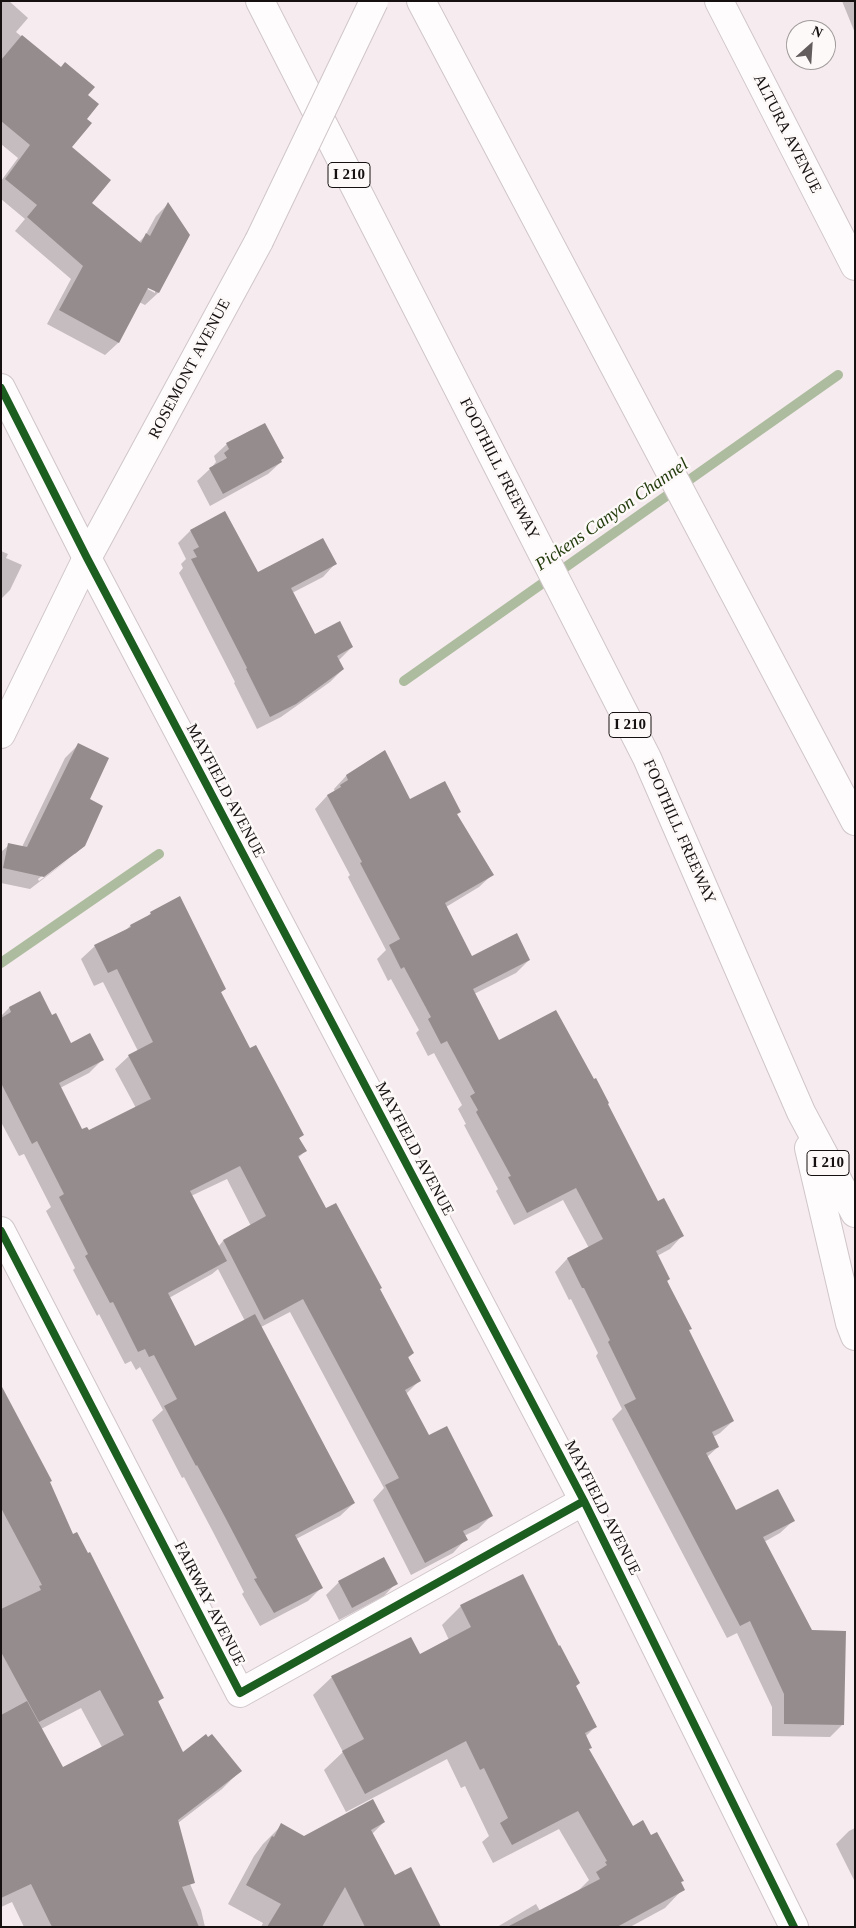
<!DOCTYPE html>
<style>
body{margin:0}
#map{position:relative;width:856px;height:1928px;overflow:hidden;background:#f6ebee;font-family:"Times New Roman",serif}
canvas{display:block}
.frame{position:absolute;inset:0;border:2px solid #161011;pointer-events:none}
.north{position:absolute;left:786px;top:20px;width:50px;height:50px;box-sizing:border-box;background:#fdf9f9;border:1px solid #a19c9c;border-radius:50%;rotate:26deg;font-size:14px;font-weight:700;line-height:20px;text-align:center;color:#161011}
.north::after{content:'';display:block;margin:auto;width:18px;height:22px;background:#645d5e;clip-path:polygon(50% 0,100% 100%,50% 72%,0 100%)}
</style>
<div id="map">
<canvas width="856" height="1928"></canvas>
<div class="frame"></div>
<div class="north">N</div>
</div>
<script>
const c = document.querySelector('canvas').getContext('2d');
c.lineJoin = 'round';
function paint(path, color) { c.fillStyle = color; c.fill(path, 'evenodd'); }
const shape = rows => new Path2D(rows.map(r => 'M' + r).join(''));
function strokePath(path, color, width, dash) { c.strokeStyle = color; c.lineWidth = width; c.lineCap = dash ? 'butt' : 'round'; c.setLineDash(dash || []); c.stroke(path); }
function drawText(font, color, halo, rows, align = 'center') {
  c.font = font + ' "Times New Roman",serif'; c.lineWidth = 5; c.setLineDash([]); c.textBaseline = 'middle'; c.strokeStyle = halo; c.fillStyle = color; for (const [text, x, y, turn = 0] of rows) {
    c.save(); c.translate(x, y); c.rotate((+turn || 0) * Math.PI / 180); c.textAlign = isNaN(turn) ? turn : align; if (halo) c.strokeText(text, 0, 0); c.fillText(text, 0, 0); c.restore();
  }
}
const shadow = shape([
 [1,1,9,1,28,18,16,32,61,69,87,95,85,119,70,147,90,203,138,243,145,236,156,216,168,204,189,235,158,293,145,305,139,302,118,343,105,355,47,324,71,279,15,231,25,219,1,199,1,181,18,158,1,144],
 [142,286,155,290,155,293],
 [842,1,855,1,855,33],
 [251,430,281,462,268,474,210,506,197,481,212,467,216,462,214,456,227,444],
 [190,531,257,574,335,564,323,577,292,593,314,635,352,647,338,661,343,669,330,682,281,717,257,729,234,683,235,682,179,573,183,568,181,564,186,559,178,543],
 [1,551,8,554,6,558,22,565,10,590,1,599],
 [78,745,88,800,84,846,75,854,75,852,38,879,39,881,72,857,30,889,1,883,1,852,9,845,22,847,65,758],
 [384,752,409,800,460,812,456,815,492,875,479,887,446,907,471,957,529,960,516,973,474,994,499,1042,607,1105,658,1203,682,1236,670,1249,657,1256,688,1331,733,1421,720,1433,713,1437,718,1447,707,1457,735,1512,793,1521,780,1533,764,1542,843,1724,830,1737,772,1736,772,1707,737,1633,727,1638,612,1419,622,1409,596,1356,598,1353,571,1299,569,1300,555,1272,567,1259,589,1248,563,1200,514,1225,496,1191,498,1189,464,1125,466,1124,458,1109,462,1105,434,1053,428,1056,416,1033,419,1030,391,979,388,981,377,959,386,950,348,877,350,875,315,809,327,796,335,792,334,789,346,776],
 [151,913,225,989,220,993,250,1049,302,1135,298,1139,305,1151,297,1159,325,1210,379,1290,413,1353,407,1359,419,1381,406,1394,428,1436,491,1516,478,1529,464,1536,466,1539,453,1553,411,1575,373,1500,384,1488,290,1312,261,1327,354,1503,340,1516,296,1539,321,1588,308,1601,260,1626,242,1594,244,1592,212,1530,184,1477,182,1478,152,1420,163,1410,140,1367,136,1370,131,1361,125,1364,99,1314,97,1316,73,1270,75,1268,46,1211,51,1207,24,1154,19,1156,1,1122,1,1016,9,1008,39,993,51,1017,71,1044,102,1060,89,1073,60,1088,82,1131,89,1132,136,1108,115,1069,129,1056,138,1051,103,982,94,986,81,959,95,946,125,931,130,926,145,919],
 [227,1179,251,1226,223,1241,218,1247,191,1196],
 [218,1269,245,1321,195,1348,169,1298,212,1274],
 [1,1400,49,1482,72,1536,163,1697,158,1702,183,1754,240,1771,222,1789,178,1823,180,1860,201,1910,205,1927,24,1927,12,1902,1,1907],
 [81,1708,102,1747,62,1769,41,1729],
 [339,1582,396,1583,384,1596,339,1620,326,1595],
 [461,1606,575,1687,596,1726,585,1737,588,1750,633,1827,651,1837,682,1881,680,1883,683,1889,665,1908,630,1927,497,1927,536,1904,540,1911,578,1891,589,1880,559,1829,493,1863,482,1842,489,1836,465,1786,461,1788,447,1759,346,1812,324,1770,343,1752,313,1695,332,1677,419,1655,449,1640,442,1625],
 [384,1822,372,1834,418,1927,261,1927,263,1923,228,1904,254,1856,263,1844,282,1825,304,1837],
 [855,1828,855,1882,836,1844,849,1831]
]);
const stream = shape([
 [404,681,838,375],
 [1,963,159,854]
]);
const building = shape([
 [22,35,61,67,65,62,95,87,88,95,99,104,87,119,92,123,72,147,111,180,92,203,141,243,146,233,150,236,168,202,190,235,159,293,148,288,119,343,59,310,83,266,27,217,37,205,5,179,30,145,1,121,1,60],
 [265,423,284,458,281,460,282,462,223,494,209,468,227,458,224,453,229,449,226,443],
 [225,511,258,572,323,538,337,564,291,588,315,634,340,621,353,647,337,656,344,669,296,704,270,717,246,669,247,668,191,559,197,557,193,550,199,547,190,530],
 [78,743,109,758,90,799,103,806,85,846,44,877,3,868,8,843,27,847],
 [385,750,410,799,445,781,461,812,457,814,494,875,445,903,472,956,517,933,530,960,473,989,499,1040,556,1010,594,1079,596,1078,609,1103,608,1104,658,1201,664,1198,684,1236,656,1251,670,1279,667,1281,692,1329,689,1330,734,1421,712,1432,719,1447,706,1453,736,1510,778,1489,795,1521,763,1537,812,1630,846,1631,844,1725,784,1724,784,1694,750,1621,740,1626,624,1405,636,1399,608,1342,610,1340,584,1288,582,1288,567,1258,603,1239,576,1188,527,1213,508,1177,511,1176,476,1112,478,1110,470,1096,475,1093,447,1041,441,1044,428,1019,431,1017,404,967,401,969,389,945,400,939,360,863,362,862,327,795,341,787,340,785,348,780,346,775],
 [180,896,226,989,221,992,250,1048,256,1045,304,1135,299,1138,307,1151,298,1156,326,1208,336,1203,382,1288,380,1289,414,1353,408,1357,421,1381,405,1390,429,1435,447,1426,493,1516,463,1531,468,1540,425,1563,385,1485,399,1478,303,1299,264,1320,223,1240,266,1216,240,1166,190,1191,227,1261,168,1293,195,1346,255,1314,355,1503,295,1535,323,1588,274,1613,254,1579,257,1578,225,1517,197,1465,196,1466,164,1406,177,1399,154,1355,149,1357,145,1349,138,1352,113,1302,110,1303,85,1256,88,1254,59,1197,64,1194,37,1141,32,1144,1,1083,1,1018,11,1012,9,1007,40,991,52,1015,56,1013,71,1043,90,1033,104,1060,59,1083,82,1129,87,1127,89,1130,151,1099,128,1055,153,1042,117,969,108,973,94,945,131,927,130,925,151,914,150,912],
 [1,1385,52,1481,50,1482,73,1534,77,1532,88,1553,90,1552,164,1698,158,1701,183,1752,206,1734,208,1737,212,1734,242,1771,178,1820,195,1883,182,1887,199,1927,52,1927,31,1884,1,1898,1,1715,27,1701,63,1767,124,1735,100,1690,39,1722,1,1652,1,1609,41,1590,39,1586,42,1585,1,1508],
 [384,1557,398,1584,352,1608,338,1581],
 [523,1574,559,1646,560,1645,580,1683,576,1686,597,1727,585,1733,592,1748,589,1749,633,1826,643,1820,651,1835,657,1832,684,1881,681,1882,685,1890,617,1927,507,1927,600,1879,596,1872,607,1865,605,1862,607,1861,578,1811,512,1845,500,1823,508,1818,484,1768,480,1770,466,1741,365,1794,342,1751,364,1739,331,1676,411,1637,420,1654,471,1627,460,1605],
 [373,1799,385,1822,371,1830,395,1875,411,1867,441,1927,365,1927,345,1887,322,1927,267,1927,281,1904,246,1885,272,1836,274,1837,281,1823,304,1836]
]);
const street = shape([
 [719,1,855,266],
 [1,388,87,558,584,1501,794,1927],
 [1,1231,240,1693,584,1501]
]);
const secondary = shape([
 [1,734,87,558,259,241]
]);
const highway = shape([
 [260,1,647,758,801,1112,855,1213],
 [421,1,855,821],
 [809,1148,850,1323,855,1336]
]);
const secondaryBridge = shape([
 [259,241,374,1]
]);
const cycleway = shape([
 [1,388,87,558,584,1501,794,1927],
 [1,1231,240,1693,584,1501]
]);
const shields = [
 [349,175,42],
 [630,725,42],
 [828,1163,42]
];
const shieldNames = [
 ["I 210",349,175],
 ["I 210",630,725],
 ["I 210",828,1163]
];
const streetNames = [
 ["ALTURA AVENUE",787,134,63],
 ["ROSEMONT AVENUE",190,369,-62],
 ["FOOTHILL FREEWAY",499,469,63],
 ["MAYFIELD AVENUE",225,791,62],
 ["FOOTHILL FREEWAY",679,832,66],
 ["MAYFIELD AVENUE",414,1149,62],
 ["MAYFIELD AVENUE",602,1508,63],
 ["FAIRWAY AVENUE",209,1604,63]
];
const waterNames = [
 ["Pickens Canyon Channel",612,515,-35]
];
paint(shadow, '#0003');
strokePath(stream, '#adbc9f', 10);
paint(building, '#958c8e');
strokePath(street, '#d0c6c9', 30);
strokePath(secondary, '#d0c6c9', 30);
strokePath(highway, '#d0c6c9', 30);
strokePath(street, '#fefcfc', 28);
strokePath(secondary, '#fefcfc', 28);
strokePath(highway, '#fefcfc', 28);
strokePath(secondaryBridge, '#d0c6c9', 30, []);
strokePath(secondaryBridge, '#fefcfc', 28);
strokePath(cycleway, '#1b5e20', 8);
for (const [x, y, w] of shields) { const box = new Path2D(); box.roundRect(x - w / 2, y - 12.5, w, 25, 4); c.fillStyle = '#fdf9f9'; c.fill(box); strokePath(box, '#161011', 1); }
drawText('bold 15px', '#161011', null, shieldNames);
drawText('16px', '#161011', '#fdf9f9', streetNames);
drawText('italic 18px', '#233c0c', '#fdf9f9', waterNames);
</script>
